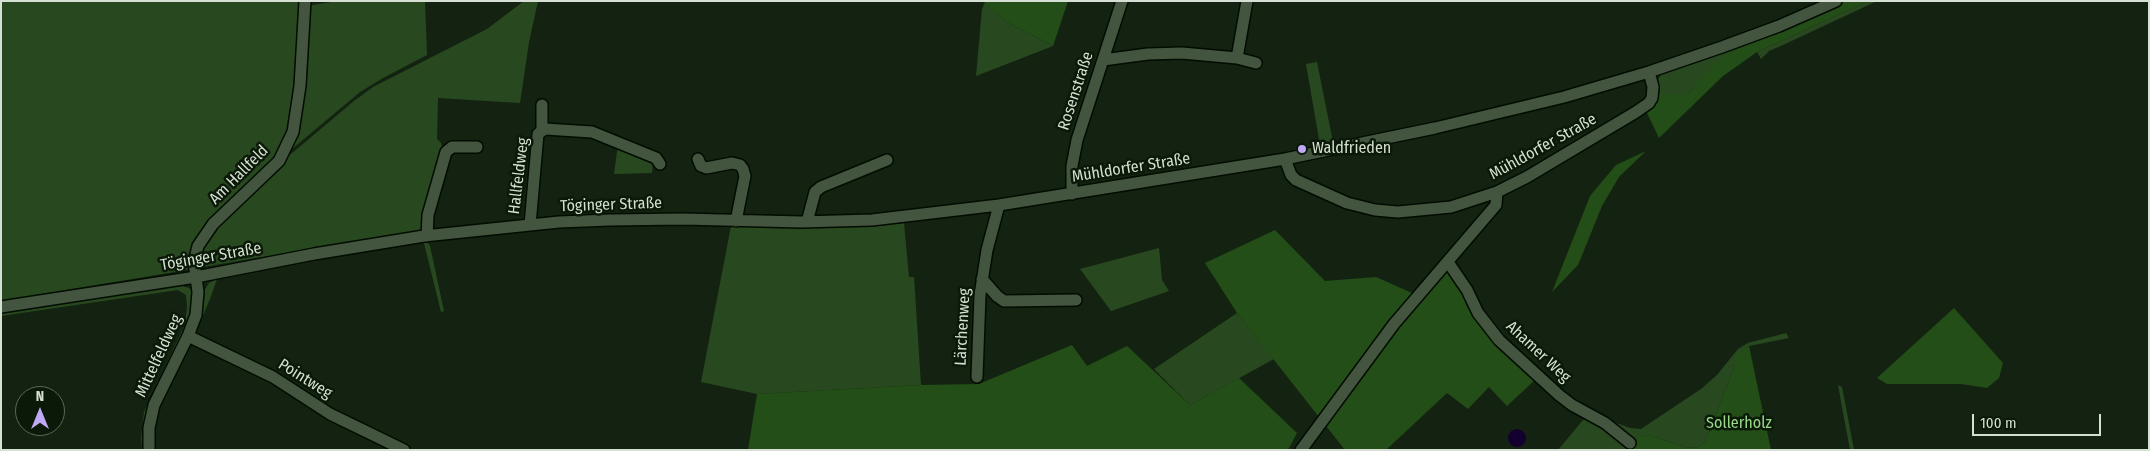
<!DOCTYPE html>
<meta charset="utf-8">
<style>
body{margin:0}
#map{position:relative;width:2150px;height:451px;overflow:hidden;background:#142311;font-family:"Fira Sans Condensed",sans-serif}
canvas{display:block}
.frame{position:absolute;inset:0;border:2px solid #d5dfd3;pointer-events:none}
.north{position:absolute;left:15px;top:386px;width:50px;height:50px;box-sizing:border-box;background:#0b1908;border:1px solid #5c6859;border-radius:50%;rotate:0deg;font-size:14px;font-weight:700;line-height:20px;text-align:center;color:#d5dfd3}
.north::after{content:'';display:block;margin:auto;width:18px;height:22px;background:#bfa9f4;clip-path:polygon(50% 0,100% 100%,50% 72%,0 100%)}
.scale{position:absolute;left:1972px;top:414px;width:129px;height:22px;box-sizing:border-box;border:2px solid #d5dfd3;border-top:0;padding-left:6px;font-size:15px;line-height:18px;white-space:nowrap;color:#d5dfd3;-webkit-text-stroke:4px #0b1908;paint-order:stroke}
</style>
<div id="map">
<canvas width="2150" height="451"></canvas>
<div class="frame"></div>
<div class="north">N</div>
<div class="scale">100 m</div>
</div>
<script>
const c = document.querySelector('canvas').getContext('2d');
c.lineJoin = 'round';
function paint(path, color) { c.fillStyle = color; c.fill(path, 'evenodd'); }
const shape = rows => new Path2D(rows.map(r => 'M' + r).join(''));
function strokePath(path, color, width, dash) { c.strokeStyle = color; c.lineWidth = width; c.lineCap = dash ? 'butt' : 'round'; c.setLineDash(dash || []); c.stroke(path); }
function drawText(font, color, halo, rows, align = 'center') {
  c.font = font + ' "Fira Sans Condensed",sans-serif'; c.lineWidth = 5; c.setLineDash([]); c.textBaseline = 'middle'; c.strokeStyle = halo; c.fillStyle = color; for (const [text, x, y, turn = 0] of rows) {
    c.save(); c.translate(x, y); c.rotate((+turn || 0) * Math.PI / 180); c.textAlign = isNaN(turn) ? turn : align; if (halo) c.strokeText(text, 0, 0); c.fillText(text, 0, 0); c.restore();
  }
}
const green = shape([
 [1,1,302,1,293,123,279,155,216,217,192,269,1,301],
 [338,1,425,1,427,55,383,78,360,92,286,154,306,6],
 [524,1,538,1,529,42,520,103,438,98,437,139,441,143,443,151,423,230,197,268,202,243,272,170,354,101,373,87,487,29],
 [1868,1,1877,1,1783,45,1769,51,1761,59,1757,52],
 [985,2,1007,22,1053,46,976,76,982,9],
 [1750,42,1699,82,1688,94,1659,94,1657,81,1662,73],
 [1317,62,1333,142,1320,145,1306,64],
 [618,145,653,160,652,173,614,174],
 [904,223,909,277,914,277,921,385,757,394,701,382,731,226,832,228],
 [424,243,428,243,430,246,444,311,441,312],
 [1159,248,1162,280,1169,291,1111,311,1080,269],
 [217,279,210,299,195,334,204,291,209,283],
 [179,285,189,288,193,292,194,304,184,333,156,392,146,450,142,450,141,438,144,412,185,324,187,307,186,295,178,290,1,316,1,312],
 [1237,313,1274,359,1190,405,1154,369],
 [1786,333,1789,338,1749,346,1736,356,1735,365,1705,442,1698,447,1688,448,1648,435,1643,436,1633,443,1598,416,1630,428,1641,429,1701,389,1717,375,1738,349,1748,343],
 [1838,385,1842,387,1854,450,1850,450],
 [1588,414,1631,445,1627,450,1558,450]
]);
const forest = shape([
 [983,1,1068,1,1053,46,1007,22],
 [1845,1,1868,1,1757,52,1723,76,1659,138,1646,111,1659,94,1688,94,1716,62,1750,42],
 [1646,151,1619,177,1602,206,1578,265,1552,292,1590,196,1616,165],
 [1275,230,1325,281,1376,277,1421,297,1443,272,1451,272,1474,310,1537,378,1507,406,1489,387,1468,409,1447,393,1386,450,1345,450,1237,313,1205,263],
 [1954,308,2003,363,1999,378,1987,388,1961,384,1887,384,1877,378],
 [1072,345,1087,366,1127,346,1190,405,1239,378,1297,433,1288,450,748,450,757,394,921,385,979,384],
 [1749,346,1771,450,1627,450,1639,437,1648,435,1688,448,1698,447,1705,442,1735,365,1735,356]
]);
const water = shape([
 '1508 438a9 9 0 1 1 18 0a9 9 0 1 1-18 0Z'
]);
const minor = shape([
 [1237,58,1247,1],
 [1103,60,1148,54,1182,53,1237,58,1256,63],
 [542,131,545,129,592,132,656,158,660,164],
 [698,159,701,166,706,168,732,163,740,165,743,169,745,176,736,221],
 [1285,159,1291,175,1296,180,1347,203,1375,210,1398,212,1451,207,1497,192,1527,177,1636,112,1649,103,1652,98,1653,87,1649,72],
 [1072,194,1072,166,1077,140,1122,1],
 [807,222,815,192,821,187,887,160],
 [530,225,538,134,542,131,542,105],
 [427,236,428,215,446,152,452,147,477,147],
 [1448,262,1467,290,1478,313,1499,340,1559,395,1572,405,1605,423,1630,443],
 [982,279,997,296,1004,301,1076,300],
 [1,307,196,277,314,254,424,236,559,222,610,220,683,219,801,222,872,220,999,205,1285,159,1435,128,1564,97,1649,72,1722,47,1779,26,1836,1],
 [188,336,273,377,330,414,404,450],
 [977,377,980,295,987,250,999,205],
 [149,450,149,428,154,405,188,336,196,315,198,292,194,262,198,246,213,224,279,161,293,132,300,86,305,1],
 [1301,450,1394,324,1496,205,1497,192]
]);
const markers = [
 [1302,149,5,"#bfa9f4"]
];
const streetNames = [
 ["Rosenstraße",1076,91,-72],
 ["Mühldorfer Straße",1543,147,-29],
 ["Mühldorfer Straße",1131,168,-9],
 ["Am Hallfeld",239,175,-45],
 ["Hallfeldweg",519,176,-83],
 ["Töginger Straße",611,205,-2],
 ["Töginger Straße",211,257,-10],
 ["Lärchenweg",963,327,-87],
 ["Ahamer Weg",1538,352,43],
 ["Mittelfeldweg",159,356,-65],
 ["Pointweg",305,379,32]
];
const poiNames = [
 ["Waldfrieden",1312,149]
];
const parkNames = [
 ["Sollerholz",1739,424]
];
paint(green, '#28491f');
paint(forest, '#234e17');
paint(water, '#13002e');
strokePath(minor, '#020c01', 14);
strokePath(minor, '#43543f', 11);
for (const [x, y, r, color] of markers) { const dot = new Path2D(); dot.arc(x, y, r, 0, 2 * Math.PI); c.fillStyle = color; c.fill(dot); strokePath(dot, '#0b1908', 2); }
drawText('16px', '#d5dfd3', '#0b1908', streetNames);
drawText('16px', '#d5dfd3', '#0b1908', poiNames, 'left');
drawText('16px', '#98d888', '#0b1908', parkNames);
</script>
